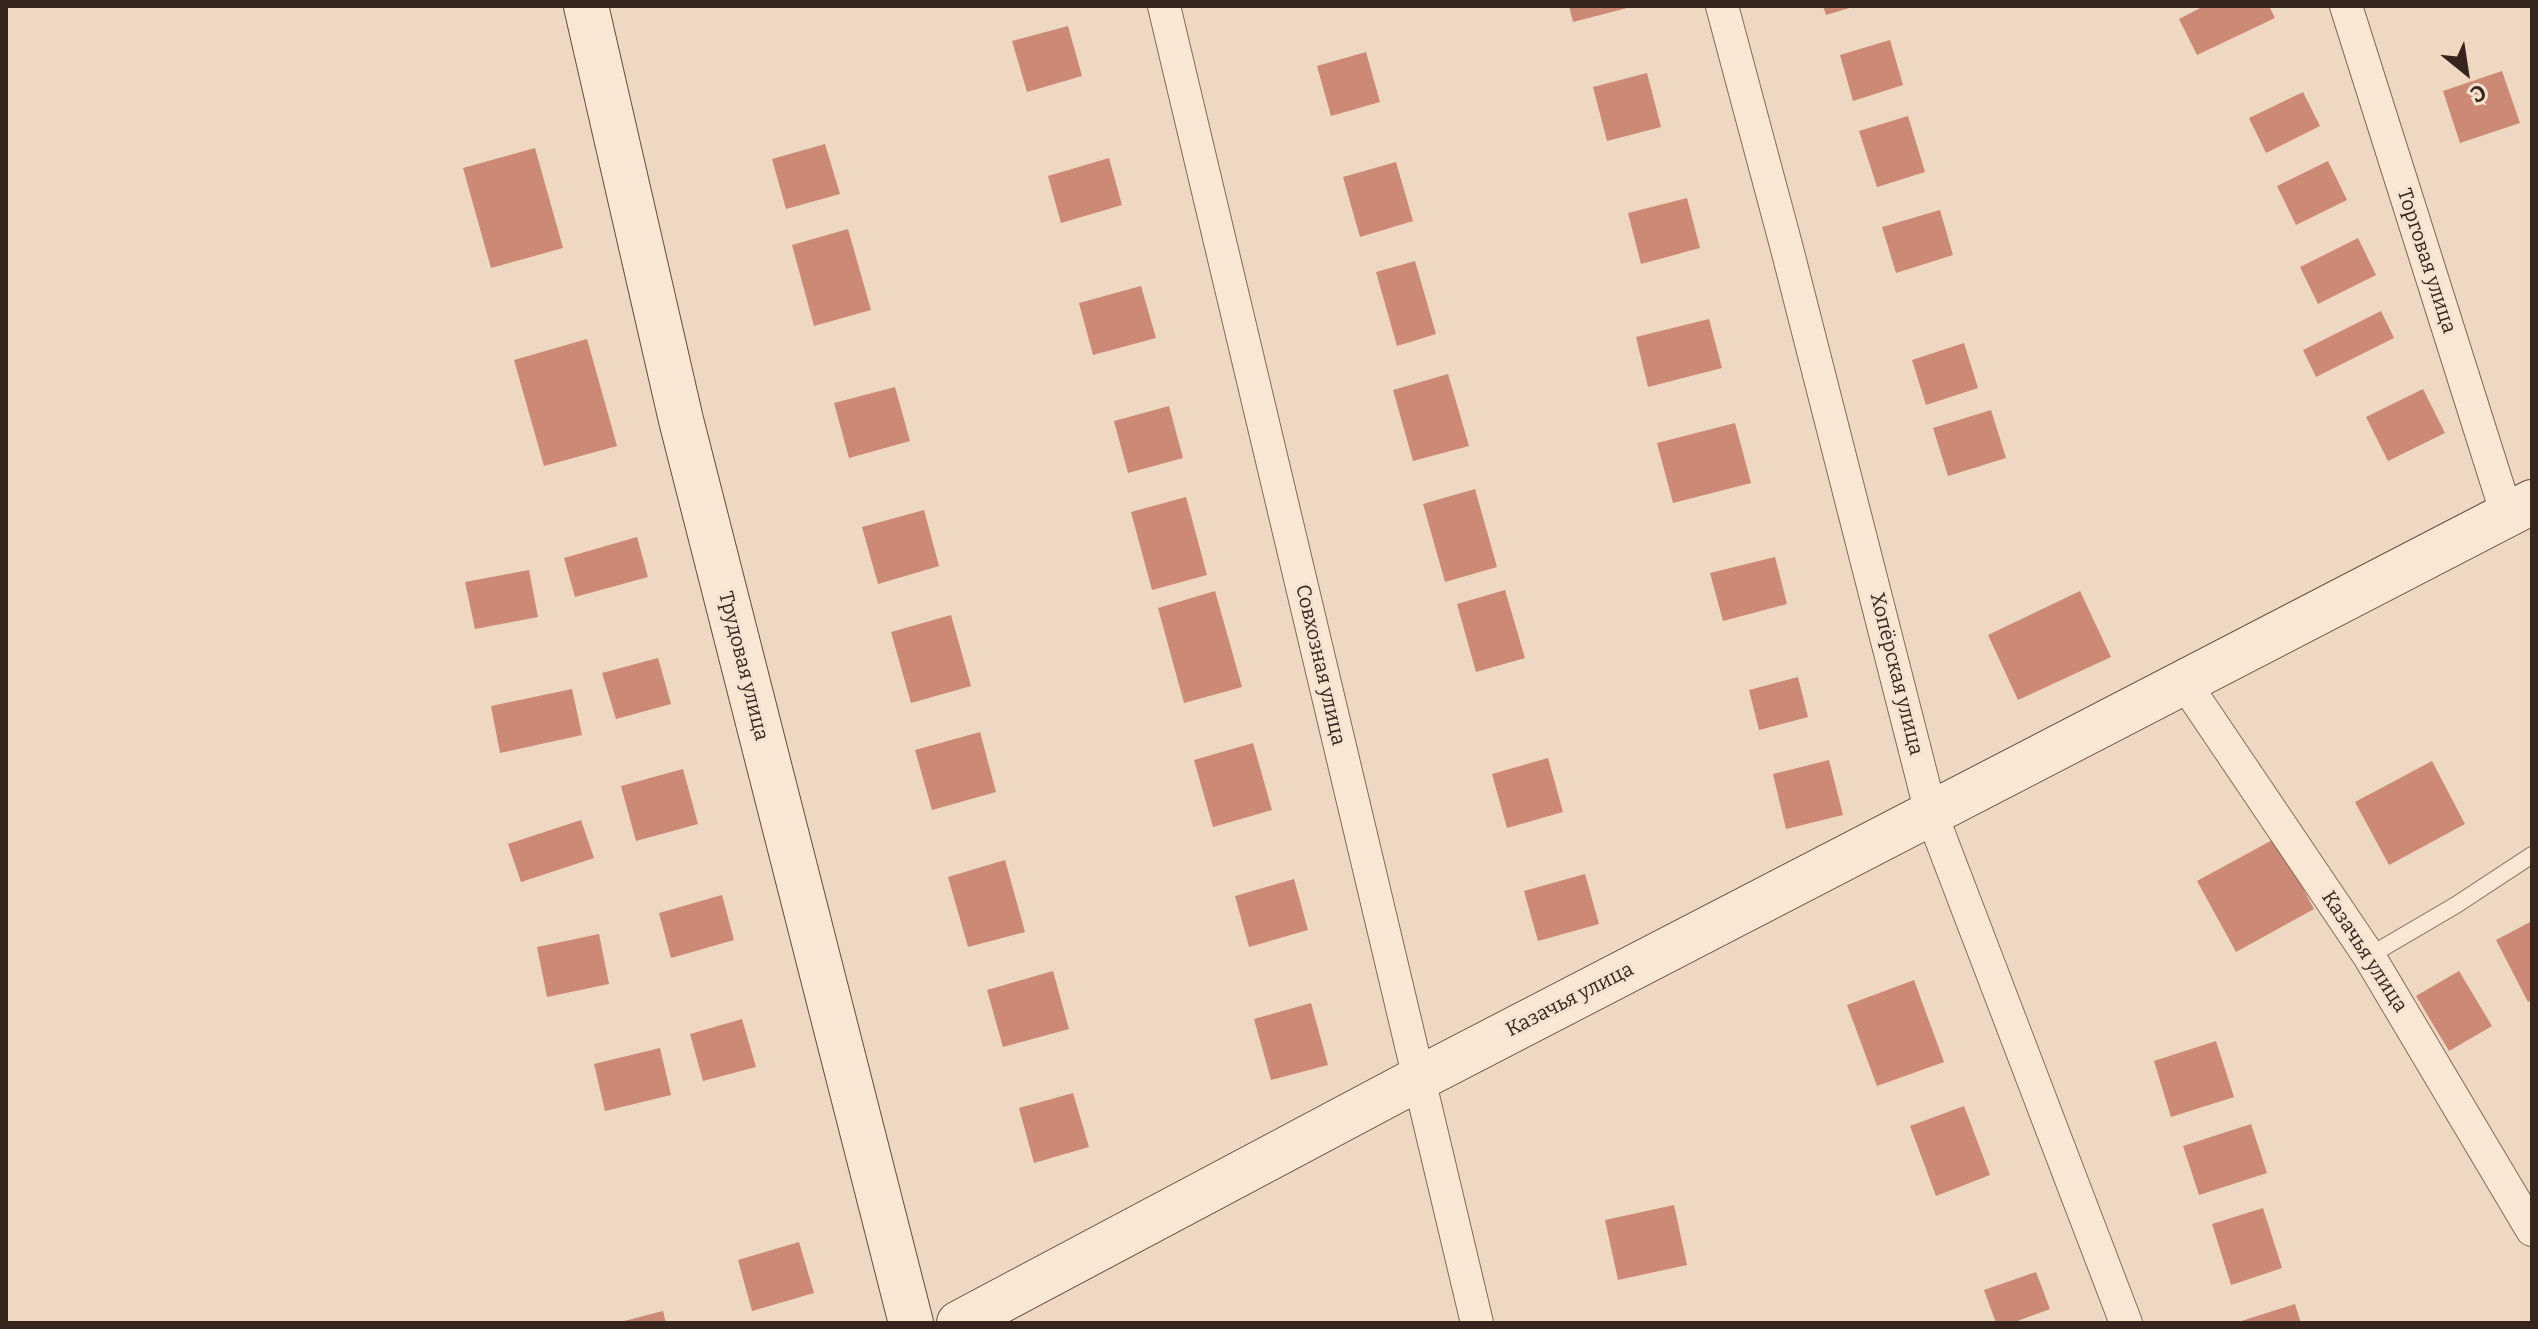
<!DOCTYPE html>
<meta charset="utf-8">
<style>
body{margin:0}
#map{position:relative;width:2538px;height:1329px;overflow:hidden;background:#eed8c1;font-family:Bitter,serif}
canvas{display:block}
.frame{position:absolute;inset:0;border:8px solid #37241d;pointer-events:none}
.north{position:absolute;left:2426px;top:32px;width:80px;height:80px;-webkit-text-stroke:6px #f5e3d0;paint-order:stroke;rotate:150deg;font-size:22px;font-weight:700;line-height:32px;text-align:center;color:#37241d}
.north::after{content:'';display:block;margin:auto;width:28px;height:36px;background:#37241d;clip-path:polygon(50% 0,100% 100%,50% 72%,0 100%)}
</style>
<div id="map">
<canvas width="2538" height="1329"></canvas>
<div class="frame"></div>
<div class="north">С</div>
</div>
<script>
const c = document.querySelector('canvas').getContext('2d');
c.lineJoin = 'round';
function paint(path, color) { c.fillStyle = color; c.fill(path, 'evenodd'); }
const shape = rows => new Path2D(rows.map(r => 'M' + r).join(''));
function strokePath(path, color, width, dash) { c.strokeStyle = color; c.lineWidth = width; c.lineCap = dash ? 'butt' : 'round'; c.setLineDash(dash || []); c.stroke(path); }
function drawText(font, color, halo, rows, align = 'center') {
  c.font = font + ' Bitter,serif'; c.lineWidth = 6; c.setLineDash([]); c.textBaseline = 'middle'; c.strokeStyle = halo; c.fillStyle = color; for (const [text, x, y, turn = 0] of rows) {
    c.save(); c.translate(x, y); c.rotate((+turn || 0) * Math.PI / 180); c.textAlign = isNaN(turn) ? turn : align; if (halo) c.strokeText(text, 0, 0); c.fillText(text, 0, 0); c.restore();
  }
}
const building = shape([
 [1569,6,1631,6,1631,7,1573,22],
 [1823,6,1853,6,1853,7,1826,15],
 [2204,6,2269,6,2275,18,2197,55,2179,19],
 [1068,26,1082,76,1027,92,1012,41],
 [1890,40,1903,85,1853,101,1840,55],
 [1366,52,1380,102,1331,116,1317,66],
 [2502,71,2520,123,2460,143,2443,91],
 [1647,73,1661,127,1607,141,1593,87],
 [2303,92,2320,126,2266,153,2249,118],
 [1908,116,1925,172,1877,187,1859,131],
 [825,144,840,194,786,209,772,159],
 [535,148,563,248,491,268,463,168],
 [1109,158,1122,205,1061,223,1048,176],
 [2328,161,2347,200,2296,225,2277,186],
 [1396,162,1413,221,1360,237,1343,177],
 [1687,198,1700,248,1641,264,1628,213],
 [1940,210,1953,255,1896,273,1882,227],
 [848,229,871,310,814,326,792,245],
 [2358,238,2376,275,2318,304,2300,267],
 [1415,261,1436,334,1397,346,1376,272],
 [1141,286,1156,338,1093,355,1079,303],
 [2381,311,2394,338,2316,377,2303,350],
 [1709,319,1722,368,1648,387,1636,337],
 [587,339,617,446,544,466,514,360],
 [1964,343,1978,388,1926,405,1912,360],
 [1448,374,1469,446,1413,461,1393,390],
 [895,387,910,441,849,458,834,403],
 [2423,389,2445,433,2388,461,2366,417],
 [1169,406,1183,458,1128,473,1114,421],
 [1991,410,2006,458,1948,476,1933,428],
 [1735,423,1751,483,1673,503,1657,443],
 [1475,489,1497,567,1445,582,1423,504],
 [1186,497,1207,575,1152,590,1131,512],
 [924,510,939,566,878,584,862,527],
 [637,537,648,577,575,597,564,558],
 [1775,557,1787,604,1723,621,1710,573],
 [529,570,538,617,475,629,465,582],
 [1505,590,1525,658,1476,672,1457,604],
 [1215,591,1242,687,1184,703,1158,608],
 [2080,591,2111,657,2018,700,1988,635],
 [951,615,971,686,911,703,891,632],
 [658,658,671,704,616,719,602,673],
 [1798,677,1808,717,1759,730,1749,690],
 [572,689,582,735,500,753,491,706],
 [980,732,996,792,932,810,915,750],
 [1253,743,1272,810,1213,827,1194,760],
 [1548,758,1563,812,1507,828,1492,774],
 [1829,760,1843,815,1786,829,1773,774],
 [2432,761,2465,824,2389,865,2355,802],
 [683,769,698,824,636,841,621,786],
 [581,820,594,858,521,882,508,844],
 [2276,838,2314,909,2236,952,2197,881],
 [1005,860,1025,932,968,947,948,877],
 [1585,874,1599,924,1538,941,1524,891],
 [1294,879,1308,930,1249,947,1235,896],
 [722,895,734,940,671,958,659,913],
 [2532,921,2532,999,2528,1002,2496,940],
 [599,934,609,984,547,997,537,947],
 [1053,971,1069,1029,1003,1047,987,990],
 [2459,971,2492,1026,2449,1051,2416,996],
 [1914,980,1944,1062,1877,1086,1847,1005],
 [1311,1003,1328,1065,1271,1080,1254,1019],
 [742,1019,756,1067,703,1081,690,1034],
 [2216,1041,2234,1097,2171,1117,2154,1061],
 [660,1048,671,1095,605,1111,594,1064],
 [1073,1093,1089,1147,1034,1163,1019,1108],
 [1964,1106,1990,1175,1936,1196,1910,1126],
 [2251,1124,2267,1173,2199,1195,2183,1146],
 [1674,1205,1687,1265,1618,1280,1605,1220],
 [2263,1208,2282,1268,2231,1285,2212,1224],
 [799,1242,814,1293,752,1311,738,1260],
 [2036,1272,2050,1309,2012,1323,1996,1323,1984,1290],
 [2295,1304,2301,1323,2239,1323,2238,1322],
 [663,1311,666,1323,620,1323,620,1322]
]);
const lane = shape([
 [2369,956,2456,905,2532,855]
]);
const street = shape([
 [1164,6,1477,1323],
 [1722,6,1786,245,1931,813,2126,1323],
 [2346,6,2507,515],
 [2184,682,2369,956,2532,1230]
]);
const secondary = shape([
 [586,6,681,420,911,1323],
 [959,1323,1418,1079,2532,502]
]);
const streetNames = [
 ["Торговая улица",2426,261,72],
 ["Совхозная улица",1320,665,77],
 ["Трудовая улица",743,666,76],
 ["Хопёрская улица",1896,674,76],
 ["Казачья улица",2364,952,57],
 ["Казачья улица",1570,1000,-27]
];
paint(building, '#cc8976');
strokePath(lane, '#876858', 18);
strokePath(street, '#876858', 34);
strokePath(secondary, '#694a3c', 46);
strokePath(lane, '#f9e7d4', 16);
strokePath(street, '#f9e7d4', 32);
strokePath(secondary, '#f9e7d4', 44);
drawText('20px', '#37241d', '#f5e3d0', streetNames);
</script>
